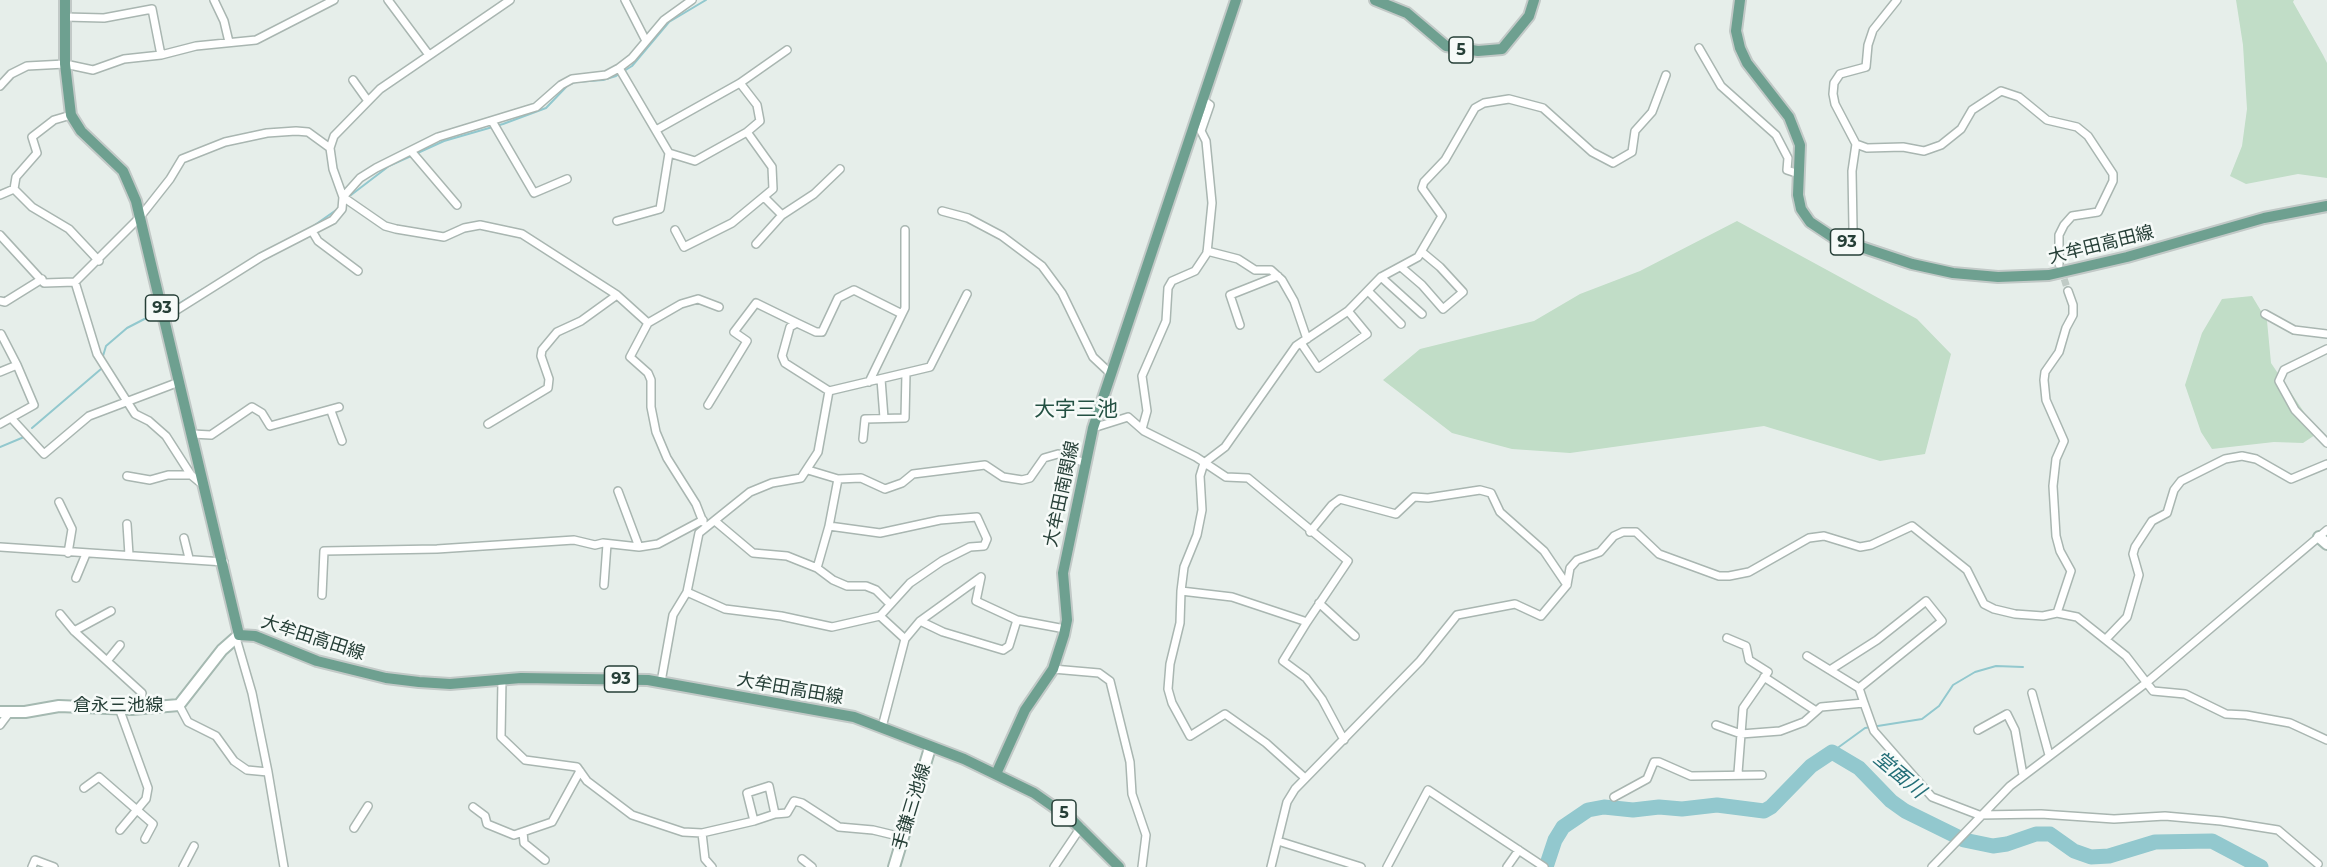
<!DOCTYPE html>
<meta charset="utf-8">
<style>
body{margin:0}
canvas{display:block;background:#e6eeea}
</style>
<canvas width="2327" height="867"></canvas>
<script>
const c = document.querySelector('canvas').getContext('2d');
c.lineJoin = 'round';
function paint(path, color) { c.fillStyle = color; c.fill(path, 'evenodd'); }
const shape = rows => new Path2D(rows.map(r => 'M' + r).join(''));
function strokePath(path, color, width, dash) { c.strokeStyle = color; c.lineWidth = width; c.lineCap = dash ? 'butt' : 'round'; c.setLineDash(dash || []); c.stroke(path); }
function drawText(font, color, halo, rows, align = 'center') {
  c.font = font + ' Montserrat,"Noto Sans JP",sans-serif'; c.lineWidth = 5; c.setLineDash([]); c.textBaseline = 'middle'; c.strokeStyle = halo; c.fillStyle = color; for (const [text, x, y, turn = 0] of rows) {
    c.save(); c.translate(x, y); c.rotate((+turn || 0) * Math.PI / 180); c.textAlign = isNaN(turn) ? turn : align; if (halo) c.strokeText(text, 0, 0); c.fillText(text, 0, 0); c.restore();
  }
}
const green = shape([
 [2236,0,2294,0,2293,2,2323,55,2327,63,2327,178,2298,174,2246,184,2230,176,2242,146,2247,109,2243,45],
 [1737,221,1917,319,1951,354,1925,454,1880,461,1764,426,1570,453,1512,449,1452,433,1383,380,1420,349,1534,321,1580,294,1640,271],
 [2252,296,2267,321,2271,363,2318,433,2303,443,2274,442,2212,449,2201,432,2185,385,2202,333,2222,299]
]);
const stream = shape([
 [351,195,389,166,444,141,503,124,546,108,568,85,575,82,603,80,616,76,632,66,669,22,706,0],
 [312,227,339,208],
 [170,309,203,289],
 [103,356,106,346,127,328,156,313],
 [32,428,101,369],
 [0,447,24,437],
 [1832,752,1865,728,1922,719,1939,706,1953,685,1975,672,1996,666,2023,667]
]);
const river = shape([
 [1546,867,1555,840,1563,827,1588,810,1604,807,1633,810,1659,807,1682,809,1717,805,1764,811,1771,807,1811,766,1832,752,1859,768,1891,801,1905,811,1964,840,1993,846,2007,844,2036,834,2050,834,2074,851,2091,857,2109,856,2155,842,2212,841,2261,867]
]);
const streetTunnel = shape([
 [2061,269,2068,291]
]);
const street = shape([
 [214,0,224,21,229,42],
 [388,0,429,55],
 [625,0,646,41],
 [1897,0,1873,30,1868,45,1866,67,1840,74,1834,83,1833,94,1835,104,1856,144,1867,148,1903,147,1924,151,1941,145,1961,129,1972,110,2001,91,2019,97,2047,120,2077,127,2088,136,2113,174,2113,181,2098,212,2072,216,2064,225,2059,235,2059,264],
 [65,17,104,18,152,9,161,55],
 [1699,48,1721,86,1776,135,1788,158,1787,170,1799,174],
 [619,68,669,153,695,161,747,132],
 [353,80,368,101],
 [0,86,11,74,27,66,65,64,93,70,124,59,161,55,196,46,256,40,334,0],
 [492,121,534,193,567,179],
 [656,130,740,83,787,50],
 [411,151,457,205],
 [14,189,16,177,37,153,32,137,54,120,71,115],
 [0,195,14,189,32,207,69,229,99,261],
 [343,197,360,178,376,168,438,137,536,107,561,85,572,79,606,75,619,68,632,58,664,20,692,0],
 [343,197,385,226,396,229,444,237,464,228,480,225,522,234,617,295,648,323],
 [942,211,968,218,1002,236,1042,266,1062,293,1093,357,1111,374],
 [782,215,814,194,840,169],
 [617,221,660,209,669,153],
 [675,230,684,247,732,223,773,189,772,167,747,132,760,121,757,105,740,83],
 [312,231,318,241,358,271],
 [0,235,44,283,75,282,140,217,170,179,182,159,225,142,267,133,296,131,308,132,330,148],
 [1850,243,1853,228,1852,171,1856,144],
 [756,244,782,215,764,197],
 [1207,251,1238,259,1255,270,1271,270,1282,280,1294,301,1307,339],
 [1401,267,1422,285,1443,309,1463,292,1440,267,1422,252],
 [1381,277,1422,314],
 [75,282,97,354,135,414,149,421,166,436,191,475,203,485],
 [1369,292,1401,324],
 [0,301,5,302,42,279],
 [902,314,905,308,905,230],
 [2265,314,2294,330,2327,334],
 [164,318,261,257,333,220,342,209,343,197,333,169,330,148,334,136,380,89,510,0],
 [1240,325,1230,295,1278,276],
 [1,334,17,365],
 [1301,343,1318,368,1367,334,1348,311],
 [2327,349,2284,370,2279,381,2295,410,2327,443],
 [0,372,17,365,34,405,0,424],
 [881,379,884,418],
 [829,391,930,367,967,294],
 [708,405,747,341,734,332,756,303,797,323],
 [331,411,342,441],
 [12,419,44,454,89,416,179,382],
 [488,424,548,388,549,379,541,356,542,350,557,332,581,321,617,295],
 [1093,428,1128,417,1144,431,1196,457,1226,477,1248,478,1348,561,1307,622,1232,597,1181,591,1180,623,1170,664,1168,689,1172,703,1190,736,1225,714,1266,743,1305,778],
 [1142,429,1147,411,1142,376,1166,321,1168,288,1172,281,1195,271,1207,253,1212,203,1206,141,1201,131,1210,105,1204,101],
 [192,434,211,435,252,407,262,413,270,426,339,407],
 [863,439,865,419,905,418,906,373],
 [808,470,838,479,861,478,885,489,902,483,913,474,985,465,1003,477,1022,480,1030,478,1044,458,1058,454,1086,463],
 [127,476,150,480,168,475,191,475],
 [618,491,639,547],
 [59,502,72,529,68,553],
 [715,521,753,553,787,556,817,568,829,526],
 [703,522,696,504,667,458,656,432,651,407,651,380,648,373,630,357,648,323,681,304,698,299,719,307],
 [127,524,129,555],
 [1310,532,1332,505,1340,499,1396,514,1414,497,1428,498,1480,490,1491,493,1500,512,1544,551,1567,585],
 [184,538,189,558],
 [0,547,224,562],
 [817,568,833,580,847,586,866,586,876,590,890,604],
 [76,578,86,554],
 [604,585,607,544],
 [1181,591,1184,567,1197,535,1202,510,1200,476,1204,463,1225,447,1296,346,1348,311,1381,277,1418,257,1442,216,1422,188,1424,182,1445,160,1475,108,1484,103,1509,99,1543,108,1592,152,1613,163,1632,152,1635,131,1652,112,1666,75],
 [687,592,725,609,781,616,832,627,880,616,910,583,942,561,970,547,984,546,987,539,977,517,940,520,880,533,829,526,838,479],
 [322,595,324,551,437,549,574,540,595,545,603,543,639,547,658,544,703,520],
 [1319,603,1355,636],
 [2057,613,2071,571,2060,551,2056,536,2053,486,2056,459,2064,441,2046,400,2044,380,2045,372,2059,352,2066,328,2073,315,2073,305,2068,291],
 [60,614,74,631,142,693,140,708],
 [880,616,905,639,920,621,943,632,1003,650,1009,646,1017,620,1065,629],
 [920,621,981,577,976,601,1017,620],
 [1307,622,1283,661,1306,678,1322,699,1344,740],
 [74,631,111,611],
 [236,638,252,693,268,772,284,867],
 [1727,638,1746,646,1749,660,1768,672,1743,708,1738,773],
 [2106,639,2127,617,2139,575,2133,554,2135,547,2152,521,2167,513,2174,490,2181,481,2225,459,2242,456,2256,459,2291,479,2327,464],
 [1807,656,1859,688,1864,703],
 [107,661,120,645],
 [1053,669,1099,673,1110,681,1130,762,1132,794,1146,835,1142,867],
 [1830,670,1877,640,1926,601,1942,621,1859,688],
 [1764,677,1816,711],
 [502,679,501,737,525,760,577,767,587,781,632,815,683,832,702,833,754,821,775,814,769,786,747,793,754,821],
 [661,682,673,615,687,592,699,533,750,492,772,483,801,478,818,452,829,391,785,363,782,356,790,327,797,323,816,332,822,332,838,298,854,290,902,314,869,382],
 [2032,693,2049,755],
 [179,705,188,722,216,736,234,761,247,770,268,772],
 [119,708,148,788,146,799,120,830],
 [0,725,9,713],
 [1716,725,1741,734,1780,731,1804,722,1821,707,1864,703,1874,731,1932,797,1979,815,2041,814,2114,819,2165,816,2221,821,2278,830,2318,864],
 [882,727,905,639],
 [1978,730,2007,714,2015,730,2023,775],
 [84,788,99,777,153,824,145,839],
 [1614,797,1647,779,1654,762,1659,762,1691,776,1762,775],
 [473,807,485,816,487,824,514,835,552,822,580,771],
 [775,814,787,813,794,801,802,803,839,827,873,830,902,837],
 [354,828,368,806],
 [523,832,524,843,545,860],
 [702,833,705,859,712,867],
 [1278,841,1361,867],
 [802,859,812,867],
 [32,867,35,860,54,867],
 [183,867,194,846],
 [1054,867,1081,827],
 [1271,867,1287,802,1295,789,1420,661,1457,615,1515,604,1541,616,1567,585,1570,568,1577,560,1600,552,1614,536,1623,532,1636,532,1659,554,1719,576,1729,576,1749,572,1809,538,1824,536,1860,547,1871,545,1912,526,1967,570,1984,604,1994,609,2015,614,2043,616,2057,613,2077,617,2126,656,2153,691,2185,694,2226,714,2246,715,2290,723,2327,740],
 [1387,867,1428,790,1544,867],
 [1507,867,1519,850],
 [1932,867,2010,786,2146,683,2327,530]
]);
const secondary = shape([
 [2319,537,2327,544],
 [0,712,25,712,59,706,132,709,179,705,222,650,239,635],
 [894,867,930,748]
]);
const primary = shape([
 [65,0,65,64,71,115,81,131,123,171,136,201,239,635,255,636,317,661,386,678,419,682,450,684,521,678,648,680,854,717,964,759,1034,793,1071,819,1119,867],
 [1375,0,1407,13,1446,46,1478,51,1502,49,1529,16,1534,0],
 [1740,0,1736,31,1740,48,1747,63,1789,117,1800,145,1798,195,1801,209,1810,222,1834,238,1912,264,1953,273,1998,277,2049,275,2127,257,2264,218,2327,206],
 [996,774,1025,710,1053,669,1064,635,1067,620,1063,573,1093,428,1236,0]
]);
const shields = [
 [1461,50,24],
 [1847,242,33],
 [162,308,33],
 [621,679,33],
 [1064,813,24]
];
const shieldNames = [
 ["5",1461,50],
 ["93",1847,242],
 ["93",162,308],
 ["93",621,679],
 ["5",1064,813]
];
const streetNames = [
 ["大牟田高田線",2101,245,-14],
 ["大牟田南関線",1062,494,-78],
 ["大牟田高田線",313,638,18],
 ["大牟田高田線",790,689,10],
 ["倉永三池線",118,706],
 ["手鎌三池線",912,807,-73]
];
const waterNames = [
 ["堂面川",1899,775,40]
];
const quarterNames = [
 ["大字三池",1076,410]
];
paint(green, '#c1ddc7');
strokePath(stream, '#92c8ce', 2);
strokePath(river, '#92c8ce', 15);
strokePath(streetTunnel, '#c0cbc6', 7, [7, 3.5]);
strokePath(street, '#a9b6b1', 10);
strokePath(secondary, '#a5b9b1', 14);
strokePath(primary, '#c2c9c7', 14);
strokePath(street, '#fff', 7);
strokePath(secondary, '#fff', 10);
strokePath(primary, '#6ea090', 10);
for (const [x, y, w] of shields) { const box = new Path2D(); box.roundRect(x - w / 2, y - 13, w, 26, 4.5); c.fillStyle = '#f6faf8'; c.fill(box); strokePath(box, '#263f37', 1.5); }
drawText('bold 16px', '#263f37', null, shieldNames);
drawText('18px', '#263f37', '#f6faf8', streetNames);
drawText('italic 20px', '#236e77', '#f6faf8', waterNames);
drawText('21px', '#235042', '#f6faf8', quarterNames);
</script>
